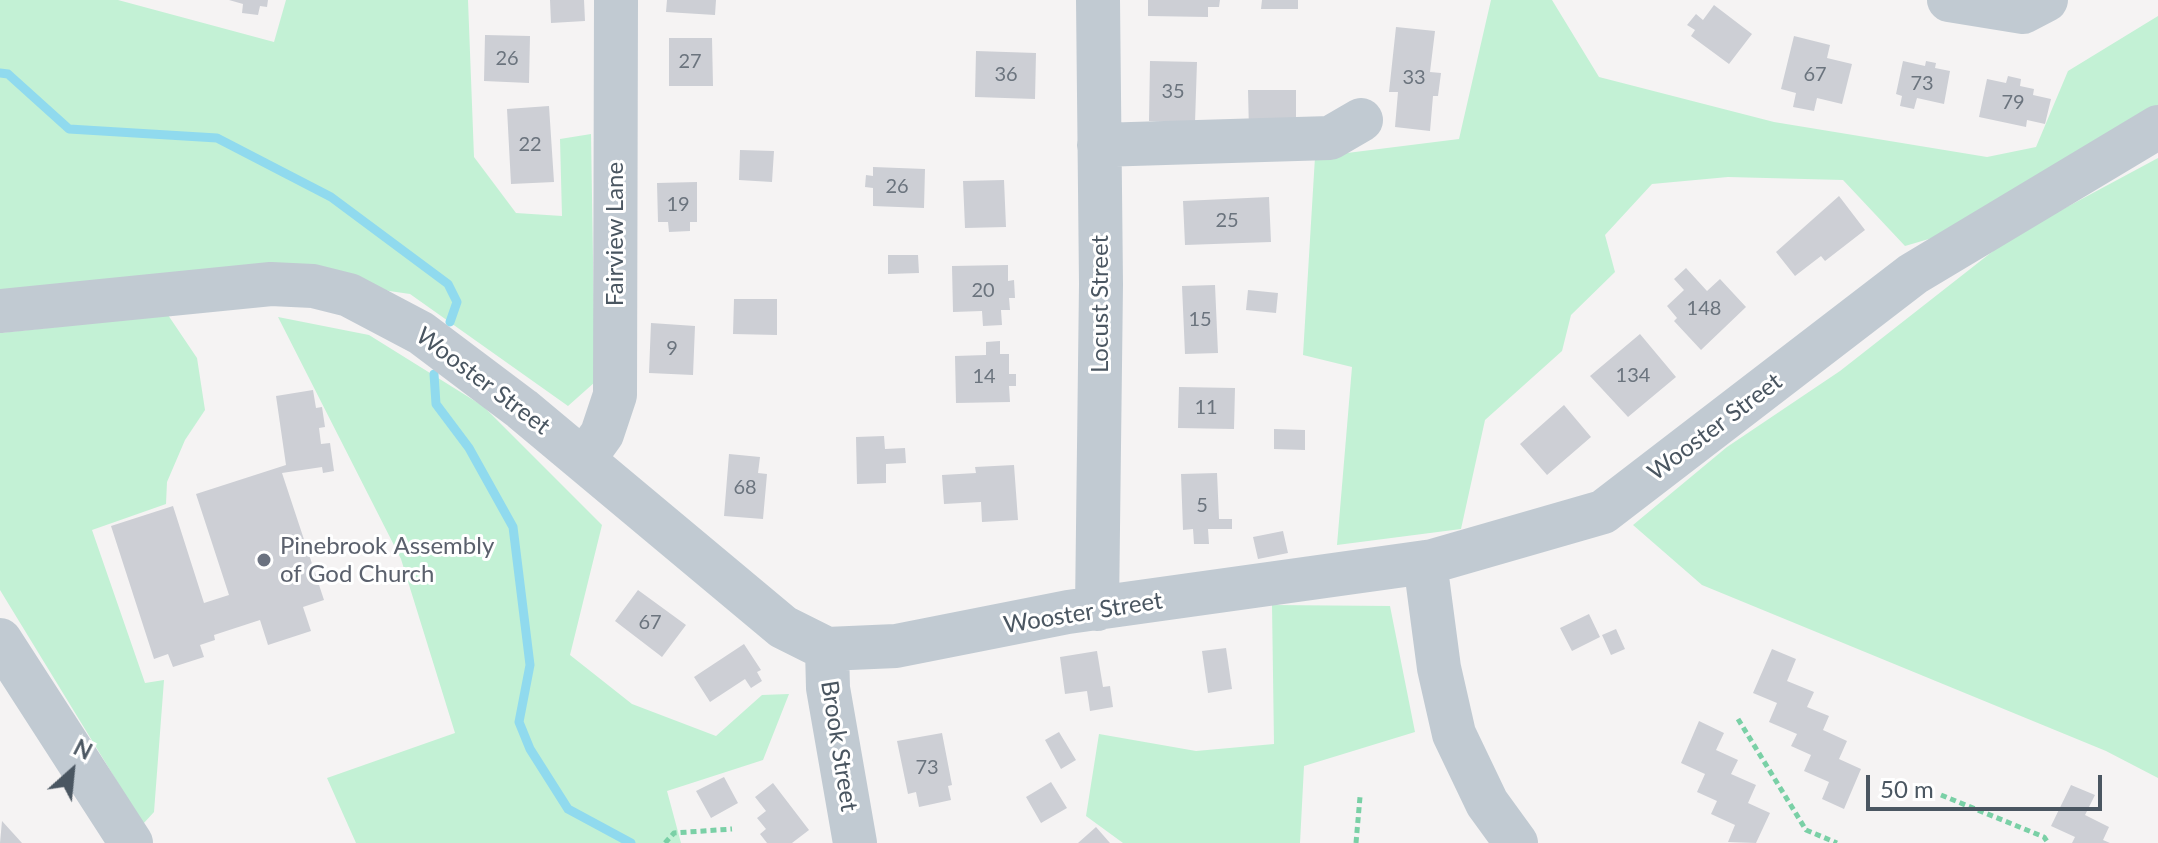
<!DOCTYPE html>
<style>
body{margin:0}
#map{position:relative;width:2158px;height:843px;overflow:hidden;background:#f5f3f3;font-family:Lato,sans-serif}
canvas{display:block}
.north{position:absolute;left:32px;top:731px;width:80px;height:80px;-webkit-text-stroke:6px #fff;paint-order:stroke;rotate:27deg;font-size:22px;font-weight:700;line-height:32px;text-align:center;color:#4a5661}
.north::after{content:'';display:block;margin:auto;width:28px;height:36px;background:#4a5661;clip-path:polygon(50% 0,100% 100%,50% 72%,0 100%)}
.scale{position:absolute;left:1866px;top:775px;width:236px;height:36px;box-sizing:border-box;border:4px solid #4a5661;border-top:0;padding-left:10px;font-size:24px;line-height:28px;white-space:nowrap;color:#4a5661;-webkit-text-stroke:6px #fff;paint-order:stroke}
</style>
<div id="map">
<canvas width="2158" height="843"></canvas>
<div class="north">N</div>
<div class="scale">50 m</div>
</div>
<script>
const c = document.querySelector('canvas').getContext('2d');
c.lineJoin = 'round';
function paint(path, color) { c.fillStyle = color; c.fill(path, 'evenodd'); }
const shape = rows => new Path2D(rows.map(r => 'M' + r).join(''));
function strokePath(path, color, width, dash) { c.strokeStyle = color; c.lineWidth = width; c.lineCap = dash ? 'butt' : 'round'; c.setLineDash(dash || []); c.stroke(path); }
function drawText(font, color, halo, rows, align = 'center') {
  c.font = font + ' Lato,sans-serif'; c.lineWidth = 6; c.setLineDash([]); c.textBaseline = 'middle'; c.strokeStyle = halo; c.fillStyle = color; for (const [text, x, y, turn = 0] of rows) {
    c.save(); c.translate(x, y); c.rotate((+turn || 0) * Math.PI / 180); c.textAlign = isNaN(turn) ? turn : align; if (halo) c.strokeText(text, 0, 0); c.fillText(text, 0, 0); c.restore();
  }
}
const green = shape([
 [0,0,118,0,274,42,286,0,468,0,474,157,516,213,562,216,560,139,591,134,595,382,568,406,410,294,230,268,0,290],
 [1491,0,1552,0,1599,77,1774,122,1987,157,2036,147,2068,71,2158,16,2158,110,1963,229,1905,246,1843,180,1728,177,1652,184,1605,235,1615,272,1571,315,1562,351,1485,420,1461,529,1337,545,1352,367,1303,355,1315,157,1459,139],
 [2158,158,2158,778,2106,751,1702,585,1633,525,1727,447,1840,371,2011,237],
 [168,315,197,358,205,410,185,440,167,482,166,504,92,530,145,683,164,680,154,812,143,824,0,590,0,333],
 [278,317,369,335,483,406,602,525,570,655,632,704,716,736,762,695,789,694,763,760,667,791,681,843,356,843,327,778,455,733,401,559],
 [1272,605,1390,606,1415,732,1304,766,1300,843,1123,843,1086,816,1099,734,1196,751,1274,744]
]);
const stream = shape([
 [0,73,8,74,69,129,217,138,331,197,448,284,457,302,450,322],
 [434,374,436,404,469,448,513,527,530,665,519,722,530,749,568,809,631,843]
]);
const building = shape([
 [229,0,268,0,267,7,260,6,258,15,242,13,243,4],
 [550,0,584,0,585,21,551,23],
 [667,0,716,0,715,15,666,12],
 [1148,0,1220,0,1219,7,1208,7,1208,17,1148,16],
 [1262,0,1298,0,1298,9,1261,9],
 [1714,5,1752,34,1729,64,1691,36,1695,30,1687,25,1696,14,1703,20],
 [1396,27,1435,31,1430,72,1441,73,1438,96,1433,96,1430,131,1395,127,1398,92,1389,92],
 [485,35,530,36,529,83,484,81],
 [1794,36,1830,45,1827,58,1852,64,1842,104,1817,98,1814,111,1793,107,1796,93,1781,89],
 [669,38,712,38,713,86,669,86],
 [976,51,1036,53,1035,99,975,97],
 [1150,61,1197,62,1195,123,1149,121],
 [1903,61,1925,66,1926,61,1936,63,1935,68,1950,71,1944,104,1917,98,1914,109,1900,106,1902,96,1896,94],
 [2008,76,2021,79,2020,86,2034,89,2033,95,2051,99,2045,124,2027,120,2026,127,1979,117,1987,79,2006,83],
 [1248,90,1296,90,1296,130,1249,131],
 [549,106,554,182,511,184,507,109],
 [740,150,774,151,772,182,739,180],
 [873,167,925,169,924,208,873,206,873,188,865,187,866,175,873,176],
 [1004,180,1006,227,965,228,963,181],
 [697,182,697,222,690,222,690,231,669,232,668,222,658,222,657,183],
 [1839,196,1865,230,1825,261,1821,256,1795,276,1776,252],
 [1269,197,1271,242,1185,245,1183,201],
 [888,255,918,255,919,273,888,274],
 [1008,265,1008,281,1014,280,1015,298,1009,298,1010,310,1001,310,1002,325,983,326,982,311,953,312,952,266],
 [1686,268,1707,291,1720,279,1746,307,1701,350,1674,321,1677,318,1667,306,1684,290,1674,279],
 [1215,285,1218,353,1185,354,1182,286],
 [1248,290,1278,293,1276,313,1246,310],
 [734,299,777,299,777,335,733,334],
 [651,323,695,326,693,375,649,373],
 [1640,334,1676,377,1628,417,1590,376],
 [1000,341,1000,354,1009,354,1009,374,1016,374,1016,386,1009,386,1010,402,956,403,955,356,986,355,986,342],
 [1179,387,1235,388,1234,429,1178,428],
 [313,390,316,408,322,407,325,427,319,428,321,444,330,443,334,471,323,473,322,467,282,473,324,600,303,607,311,631,268,645,260,620,214,635,215,640,200,645,204,657,173,667,168,654,154,659,111,526,173,506,204,603,229,595,196,494,286,465,276,396],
 [1564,405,1591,437,1547,475,1520,444],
 [1274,429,1305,430,1305,450,1274,449],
 [884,436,885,449,905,448,906,463,886,464,886,483,857,484,856,437],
 [729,454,760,457,758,473,767,474,763,519,724,516],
 [1014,465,1018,520,982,522,981,502,944,504,942,475,976,473,975,467],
 [1217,473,1219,519,1232,519,1232,529,1208,529,1209,544,1194,544,1193,529,1183,530,1181,474],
 [1283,531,1288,553,1258,559,1253,537],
 [638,590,686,625,662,657,615,621],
 [1589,614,1600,637,1572,651,1560,628],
 [1616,629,1625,649,1611,655,1602,635],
 [744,644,761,670,757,672,762,681,751,688,745,679,710,702,694,677],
 [1226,648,1232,689,1208,693,1202,651],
 [1772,649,1796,659,1787,681,1814,692,1807,707,1829,716,1823,730,1847,741,1839,759,1861,769,1844,809,1822,799,1829,782,1804,771,1811,755,1791,746,1797,734,1769,722,1777,703,1753,693],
 [1097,651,1103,687,1110,686,1113,707,1090,711,1087,691,1065,694,1060,657],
 [1699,721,1724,733,1716,750,1738,760,1731,774,1756,785,1748,803,1770,813,1756,843,1728,842,1735,825,1711,814,1717,801,1697,792,1705,774,1681,763],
 [1059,732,1076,760,1061,769,1045,740],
 [942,733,952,785,948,786,951,800,919,807,916,792,908,794,897,741],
 [724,777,738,803,711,818,696,791],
 [1051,782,1067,808,1041,823,1026,797],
 [773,783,809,830,792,843,767,843,760,834,766,829,757,818,766,811,755,797],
 [2071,785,2095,795,2085,815,2109,827,2103,840,2110,843,2072,843,2075,837,2051,826],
 [2,821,22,843,0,843],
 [1096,827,1110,843,1078,843]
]);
const path = shape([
 [1738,719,1806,830,1837,843],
 [1941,795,2044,837,2048,843],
 [665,843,674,833,732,829],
 [1356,843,1360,797]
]);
const minor = shape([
 [1949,0,2023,12,2046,0],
 [1099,145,1330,138,1361,120],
 [0,311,271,284,313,286,349,295,421,333,522,409,783,627,827,649,896,646,1068,612,1433,561,1603,512,1913,274,2158,127],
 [584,459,602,434,615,395,616,0],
 [1425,562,1439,668,1454,734,1487,803,1516,843],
 [1097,609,1101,284,1098,0],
 [0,640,131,843],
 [827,649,828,688,855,843]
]);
const markers = [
 [264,560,8,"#6b7280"]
];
const numberNames = [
 ["26",507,59],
 ["27",690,62],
 ["36",1006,75],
 ["67",1815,75],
 ["33",1414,78],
 ["73",1922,84],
 ["35",1173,92],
 ["79",2013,103],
 ["22",530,145],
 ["26",897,187],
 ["19",678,205],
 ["25",1227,221],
 ["20",983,291],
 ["148",1704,309],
 ["15",1200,320],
 ["9",672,349],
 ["134",1633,376],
 ["14",984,377],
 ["11",1206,408],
 ["68",745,488],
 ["5",1202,506],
 ["67",650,623],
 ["73",927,768]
];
const streetNames = [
 ["Fairview Lane",615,234,-90],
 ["Locust Street",1100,304,-90],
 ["Wooster Street",483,381,37],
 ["Wooster Street",1715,427,-37],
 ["Wooster Street",1083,613,-9],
 ["Brook Street",839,746,81]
];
const worshipNames = [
 ["Pinebrook Assembly",280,546],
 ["of God Church",280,574]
];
paint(green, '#c3f1d5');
strokePath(stream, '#90daee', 9);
paint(building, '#cdcfd5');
strokePath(path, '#7ad0a6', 5, [6, 4]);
strokePath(minor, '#c1cad2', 44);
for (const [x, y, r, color] of markers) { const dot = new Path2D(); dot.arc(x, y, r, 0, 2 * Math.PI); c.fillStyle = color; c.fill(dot); strokePath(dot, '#fff', 3); }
drawText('20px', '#6b747e', null, numberNames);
drawText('24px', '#4a5661', '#fff', streetNames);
drawText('24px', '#5b616d', '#fff', worshipNames, 'left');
</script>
